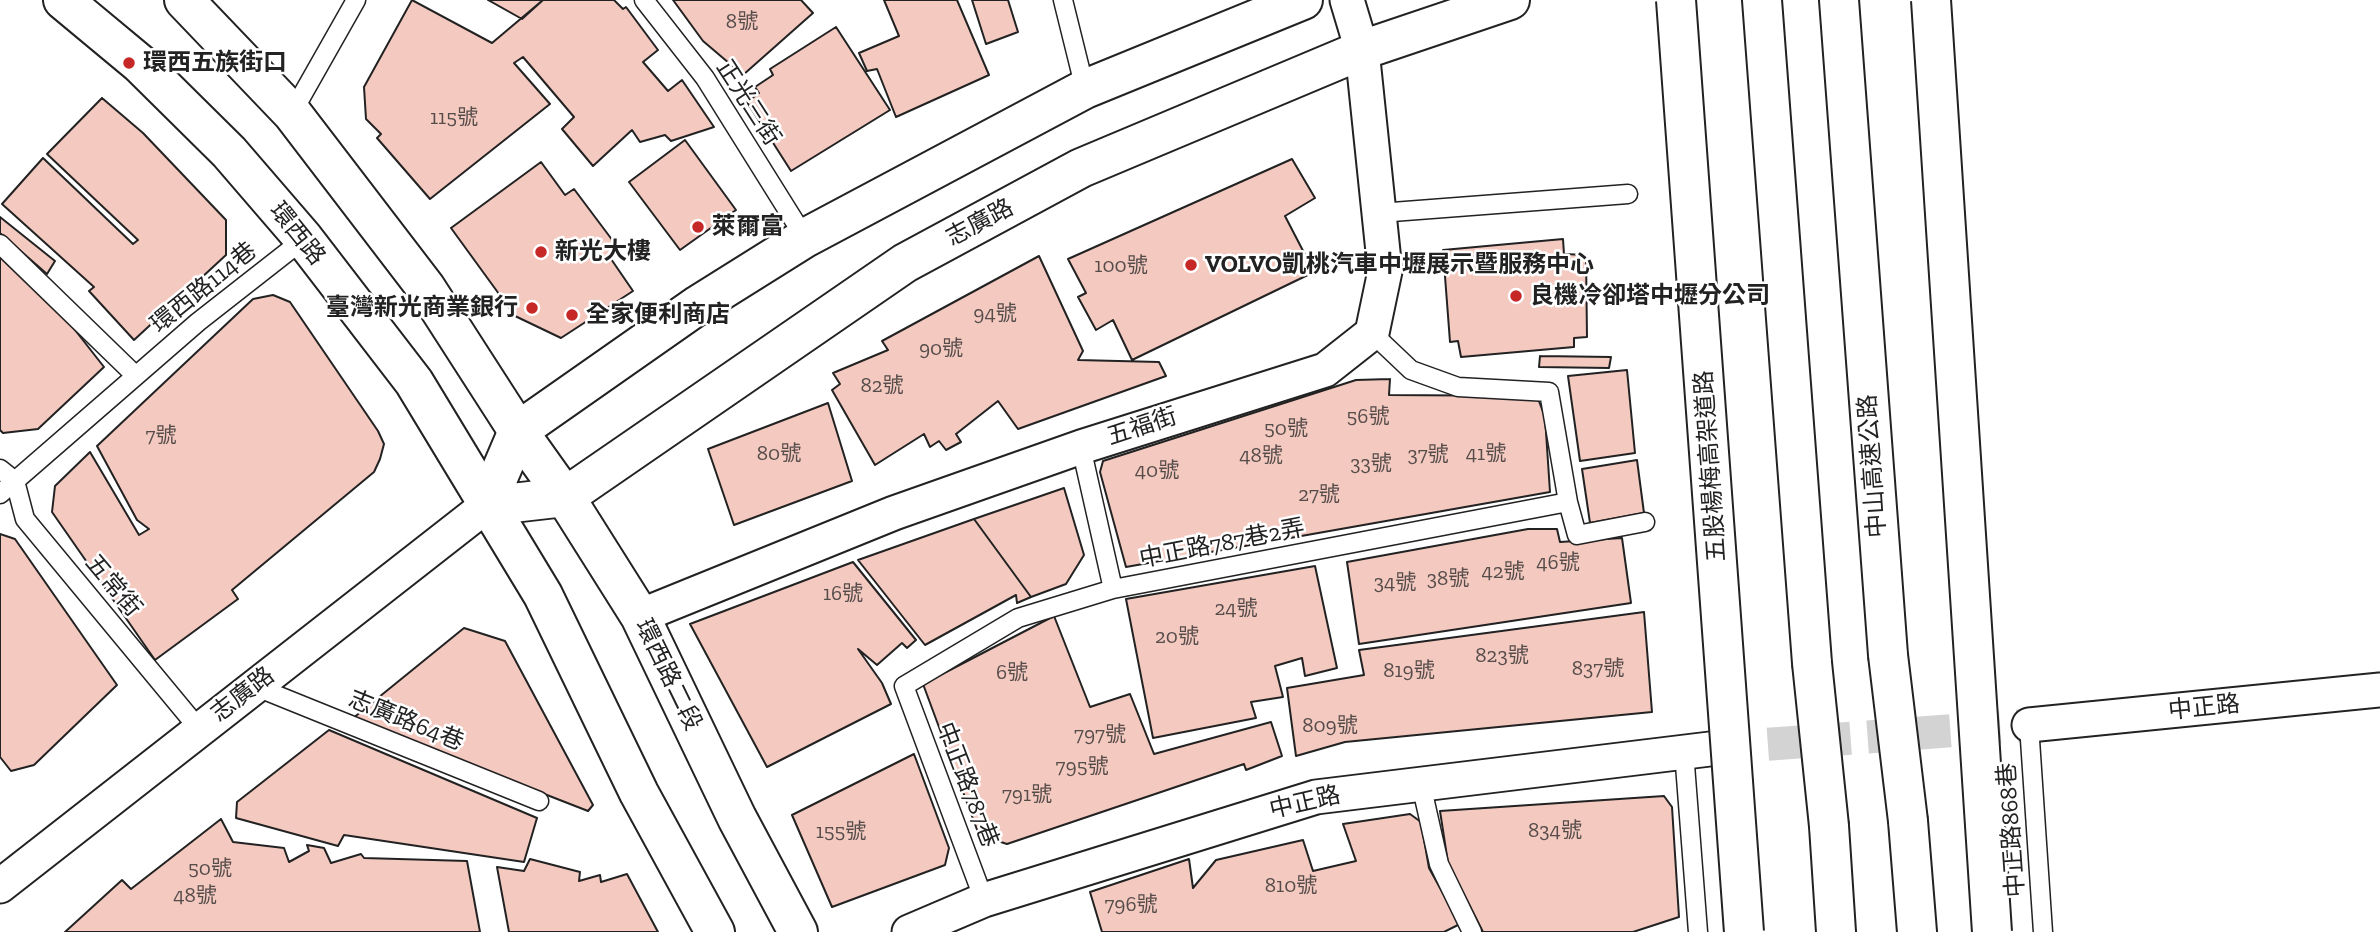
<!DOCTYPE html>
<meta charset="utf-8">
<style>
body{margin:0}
canvas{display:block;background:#fff}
</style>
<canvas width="2380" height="932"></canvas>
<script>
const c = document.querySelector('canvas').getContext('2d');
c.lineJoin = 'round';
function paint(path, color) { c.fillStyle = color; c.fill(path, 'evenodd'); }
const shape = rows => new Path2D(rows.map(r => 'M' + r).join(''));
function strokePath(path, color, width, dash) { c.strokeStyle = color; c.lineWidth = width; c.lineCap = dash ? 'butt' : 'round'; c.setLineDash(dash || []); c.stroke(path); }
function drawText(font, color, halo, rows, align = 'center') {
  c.font = font + ' "Zilla Slab","Noto Sans TC",serif'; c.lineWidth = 5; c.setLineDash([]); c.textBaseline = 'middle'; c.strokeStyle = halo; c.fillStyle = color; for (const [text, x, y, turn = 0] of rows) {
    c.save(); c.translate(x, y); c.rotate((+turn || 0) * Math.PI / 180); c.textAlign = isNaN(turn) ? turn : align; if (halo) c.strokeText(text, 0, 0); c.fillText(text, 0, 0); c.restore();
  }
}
const building = shape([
 [412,0,492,43,543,0,614,0,623,9,626,7,658,50,643,62,668,91,682,80,714,127,671,141,665,135,640,142,632,130,593,166,562,129,574,117,523,57,514,63,550,104,430,199,377,138,381,134,366,119,364,87,412,0],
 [488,0,543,0,522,19,488,0],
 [673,0,801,0,813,13,743,75,703,41,673,0],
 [884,0,957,0,989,75,896,117,877,69,867,71,859,53,899,36,884,0],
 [972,0,1008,0,1018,32,986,44,972,0],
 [836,27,890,110,791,171,747,102,759,93,755,87,773,75,770,69,836,27],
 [102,98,143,133,226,220,226,255,134,340,89,291,94,287,2,204,43,158,133,244,138,240,47,154,102,98],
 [685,140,736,210,680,250,629,182,685,140],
 [1292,159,1315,198,1285,216,1314,272,1132,360,1113,320,1096,330,1078,297,1086,293,1068,259,1292,159],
 [541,162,565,195,574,189,619,249,609,256,633,291,561,338,515,316,451,228,541,162],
 [0,217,55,261,47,274,0,233,0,217],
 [1563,239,1564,254,1586,255,1587,337,1574,338,1574,347,1461,357,1458,341,1450,342,1443,250,1563,239],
 [0,253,57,307,104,367,38,429,3,433,0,430,0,253],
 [1039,256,1083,351,1078,360,1159,362,1166,376,1018,429,998,401,956,434,961,442,946,450,939,441,930,447,924,434,875,465,832,390,840,384,833,373,888,350,882,341,1039,256],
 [273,295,290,302,378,431,384,444,380,459,374,472,232,590,238,599,155,660,52,512,55,486,90,452,139,535,149,529,137,520,97,446,253,299,273,295],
 [1540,356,1611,357,1609,368,1539,367,1540,356],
 [1627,370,1635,453,1580,461,1568,376,1627,370],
 [1390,379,1389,395,1537,396,1545,417,1550,492,1126,567,1100,472,1103,461,1356,380,1390,379],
 [828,403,852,481,734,525,708,449,828,403],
 [1637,460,1644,513,1590,523,1582,469,1637,460],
 [1064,488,1084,555,1066,584,1031,597,974,519,1064,488],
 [974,519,1031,597,1017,603,1016,595,925,645,858,560,974,519],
 [1528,529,1557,529,1560,542,1622,538,1631,603,1359,644,1347,562,1528,529],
 [0,534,15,539,117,685,34,765,11,771,0,757,0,534],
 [853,562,916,640,907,648,902,643,877,665,858,649,882,683,891,704,767,767,690,624,853,562],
 [1315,566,1337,668,1305,676,1302,658,1275,666,1283,697,1251,702,1256,718,1153,738,1126,599,1315,566],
 [1644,612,1652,712,1345,742,1296,756,1287,688,1364,675,1359,650,1644,612],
 [1054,616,1090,707,1130,694,1154,754,1271,722,1282,756,1246,770,1244,764,1007,844,979,835,923,684,1054,616],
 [464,628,505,641,593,805,588,811,352,719,464,628],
 [329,730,537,818,524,862,344,835,338,846,236,818,237,802,329,730],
 [914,754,949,848,945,865,832,907,792,815,914,754],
 [1664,796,1672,807,1679,917,1633,932,1483,932,1448,863,1440,811,1664,796],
 [1410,814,1421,822,1429,868,1460,924,1444,932,1102,932,1090,892,1189,859,1193,888,1216,860,1303,840,1313,871,1356,861,1343,824,1410,814],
 [221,819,233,842,284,848,289,862,309,851,307,845,324,848,331,863,361,854,364,858,467,861,480,932,65,932,122,880,131,889,221,819],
 [530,859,580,872,579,881,600,875,601,882,627,874,658,932,509,932,497,867,524,871,530,859]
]);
const minorTunnel = shape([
 [1718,748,2029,725]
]);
const service = shape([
 [644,0,705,78,805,238],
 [1063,0,1085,89],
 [292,113,356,0],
 [1379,213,1628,194],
 [0,244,136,376],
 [1372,333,1411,370,1458,387,1549,392,1568,502,1577,535,1645,522],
 [1081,447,1113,589],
 [0,469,15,481,25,519,199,729],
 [0,494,198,322,304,239],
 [254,686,539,801],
 [2029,725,2043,932],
 [1684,752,1698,932],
 [1421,784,1439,864,1472,932],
 [984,900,904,686,1018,618,1113,589,1568,502]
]);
const minor = shape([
 [640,616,894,513,1081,447,1325,370,1372,333,1385,271,1362,50,1347,0],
 [2029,725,2380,690],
 [0,886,486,506],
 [909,932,984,900,1316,797,1718,748]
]);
const secondary = shape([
 [1303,0,1085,89,805,238,698,305,518,431,486,506,565,497,905,263,1081,168,1362,50,1510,0]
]);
const primary = shape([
 [63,0,140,64,229,152,304,239,414,382,543,595,639,793,715,932],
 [184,0,292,113,426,288,518,431,565,497,640,616,737,818,798,932]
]);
const motorway = shape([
 [1762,0,1812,663],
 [1839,0,1888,655],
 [1908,821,1917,932],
 [1829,826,1836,932]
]);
const motorwayBridge = shape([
 [1676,0,1744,932],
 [1931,0,1992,932],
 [1888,655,1908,821],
 [1812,663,1829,826]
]);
const markers = [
 [129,63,7,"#c62828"],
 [698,227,7,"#c62828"],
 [541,252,7,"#c62828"],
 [1191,265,7,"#c62828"],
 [1516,296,7,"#c62828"],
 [532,308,7,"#c62828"],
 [572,315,7,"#c62828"]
];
const numberNames = [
 ["8號",742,22],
 ["115號",454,118],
 ["100號",1121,266],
 ["94號",995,314],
 ["90號",941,349],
 ["82號",882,386],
 ["56號",1368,417],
 ["50號",1286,429],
 ["7號",161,436],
 ["80號",779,454],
 ["41號",1486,454],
 ["37號",1428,455],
 ["48號",1261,456],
 ["33號",1371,464],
 ["40號",1157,471],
 ["27號",1319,495],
 ["46號",1558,563],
 ["42號",1503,572],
 ["38號",1448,579],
 ["34號",1395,583],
 ["16號",843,594],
 ["24號",1236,609],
 ["20號",1177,637],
 ["823號",1502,656],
 ["837號",1598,669],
 ["819號",1409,671],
 ["6號",1012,673],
 ["809號",1330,726],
 ["797號",1100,735],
 ["795號",1082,767],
 ["791號",1027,795],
 ["834號",1555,831],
 ["155號",841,832],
 ["50號",210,869],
 ["810號",1291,886],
 ["48號",195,896],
 ["796號",1131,905]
];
const poiNames = [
 ["環西五族街口",143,63],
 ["萊爾富",712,227],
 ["新光大樓",555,252],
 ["VOLVO凱桃汽車中壢展示暨服務中心",1205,265],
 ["良機冷卻塔中壢分公司",1530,296],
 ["臺灣新光商業銀行",518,308,"right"],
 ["全家便利商店",586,315]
];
const streetNames = [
 ["正光三街",748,103,57],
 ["志廣路",980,223,-28],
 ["環西路",297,234,51],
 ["環西路114巷",204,288,-39],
 ["五福街",1142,427,-18],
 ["五股楊梅高架道路",1711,466,-94],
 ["中山高速公路",1873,466,-94],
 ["中正路787巷2弄",1222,544,-11],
 ["五常街",113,586,50],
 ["環西路二段",668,675,64],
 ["志廣路",243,695,-38],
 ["中正路",2204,708,-6],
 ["志廣路64巷",406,721,22],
 ["中正路787巷",967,785,69],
 ["中正路",1305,803,-13],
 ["中正路868巷",2012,830,-94]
];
paint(building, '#f3c9c0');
strokePath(building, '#222', 2);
strokePath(minorTunnel, '#d3d3d3', 33, [33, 17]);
strokePath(service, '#222', 21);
strokePath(minor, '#222', 37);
strokePath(secondary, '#222', 42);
strokePath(primary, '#222', 42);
strokePath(motorway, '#222', 42);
strokePath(service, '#fff', 18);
strokePath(minor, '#fff', 33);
strokePath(secondary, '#fff', 38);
strokePath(primary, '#fff', 38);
strokePath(motorway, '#fff', 38);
strokePath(motorwayBridge, '#222', 42, []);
strokePath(motorwayBridge, '#fff', 38);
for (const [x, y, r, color] of markers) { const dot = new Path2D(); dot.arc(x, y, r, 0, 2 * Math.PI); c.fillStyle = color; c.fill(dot); strokePath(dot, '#fff', 2.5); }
drawText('21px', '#564c4a', null, numberNames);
drawText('bold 24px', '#222', '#fff', poiNames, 'left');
drawText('24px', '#222', '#fff', streetNames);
</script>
